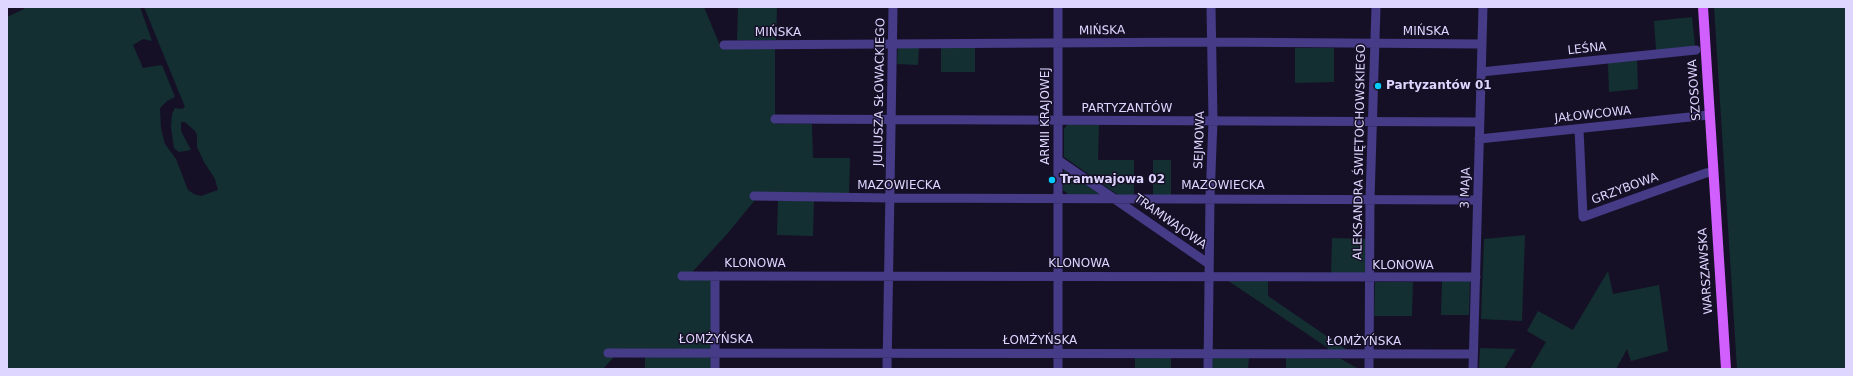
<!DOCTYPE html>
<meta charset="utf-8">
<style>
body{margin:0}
#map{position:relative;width:1853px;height:376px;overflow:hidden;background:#161027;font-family:"DejaVu Sans",sans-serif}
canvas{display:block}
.frame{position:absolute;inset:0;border:8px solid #dfd6ff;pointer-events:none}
</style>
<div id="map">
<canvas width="1853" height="376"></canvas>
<div class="frame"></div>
</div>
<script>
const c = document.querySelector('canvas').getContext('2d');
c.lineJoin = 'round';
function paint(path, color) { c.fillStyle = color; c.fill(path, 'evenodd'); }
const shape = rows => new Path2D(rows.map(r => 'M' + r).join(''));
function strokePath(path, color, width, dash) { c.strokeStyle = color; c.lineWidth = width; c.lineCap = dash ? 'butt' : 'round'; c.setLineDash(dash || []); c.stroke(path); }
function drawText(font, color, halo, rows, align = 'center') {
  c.font = font + ' "DejaVu Sans",sans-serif'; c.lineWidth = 3; c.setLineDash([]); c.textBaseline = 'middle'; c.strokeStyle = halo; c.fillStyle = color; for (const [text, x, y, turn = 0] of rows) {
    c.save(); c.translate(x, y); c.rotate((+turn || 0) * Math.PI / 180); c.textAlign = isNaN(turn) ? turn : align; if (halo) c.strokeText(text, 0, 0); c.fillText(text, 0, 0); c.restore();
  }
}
const green = shape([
 [24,7,140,7,152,41,143,39,133,45,143,68,162,65,175,97,167,101,160,108,161,129,165,144,176,159,188,190,194,194,201,196,218,190,215,179,204,162,197,147,197,135,195,131,185,122,181,122,181,131,191,150,179,152,174,148,171,127,172,114,175,108,182,109,185,107,144,7,704,7,721,48,775,48,775,124,812,124,813,158,850,158,849,193,755,200,727,234,686,279,712,279,711,349,614,357,603,369,7,369,7,17,24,9],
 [738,7,777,7,776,40,737,40],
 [1714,7,1846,7,1846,369,1737,369],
 [1692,17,1695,46,1656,50,1654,21],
 [898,47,919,47,918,65,897,64],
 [941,47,975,47,975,72,941,72],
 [1295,48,1334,48,1334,82,1295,83],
 [1637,60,1638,89,1609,92,1608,63],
 [1068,124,1099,125,1098,160,1134,160,1134,195,1118,195,1064,157,1064,129],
 [1153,160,1171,160,1171,195,1153,195],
 [1064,170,1101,195,1068,194,1063,190],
 [778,200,814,200,813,236,777,235],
 [1525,235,1522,321,1481,319,1484,239],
 [1332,238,1368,239,1367,274,1331,273],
 [1608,271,1613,294,1659,285,1668,351,1631,361,1627,349,1616,369,1530,369,1546,342,1527,331,1538,311,1573,330],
 [1227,280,1268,281,1268,296,1347,350,1328,350,1328,348],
 [1442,281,1470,281,1469,315,1441,315],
 [1375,282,1413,282,1412,316,1374,316],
 [1480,348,1516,349,1504,369,1479,369],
 [645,357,712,357,712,369,645,369],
 [1135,358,1171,358,1171,369,1135,369],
 [1211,358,1249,358,1248,369,1211,369],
 [1286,358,1341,359,1359,369,1286,369]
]);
const minor = shape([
 [724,45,1211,42,1481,44],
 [1481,72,1696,50],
 [775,119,1480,122],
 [1579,129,1583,217,1706,173,1713,172],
 [1479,139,1709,115],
 [1058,160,1209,264],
 [754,196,891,198,1477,200],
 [682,276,1476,277],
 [608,353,1473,354],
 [715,369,715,276],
 [887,369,893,7],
 [1058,369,1058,7],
 [1208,369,1210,198,1213,121,1211,7],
 [1369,369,1370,199,1376,7],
 [1473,369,1483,7]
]);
const major = shape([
 [1703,7,1726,369]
]);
const markers = [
 [1378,86,4,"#05cbfc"],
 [1052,180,4,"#05cbfc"]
];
const streetNames = [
 ["MIŃSKA",1102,31,-1],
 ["MIŃSKA",1426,32],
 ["MIŃSKA",778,33],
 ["LEŚNA",1587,49,-6],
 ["SZOSOWA",1695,90,-94],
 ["JULIUSZA SŁOWACKIEGO",880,92,-89],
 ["PARTYZANTÓW",1127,109],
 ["JAŁOWCOWA",1593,115,-6],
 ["ARMII KRAJOWEJ",1046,116,-90],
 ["SEJMOWA",1200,140,-88],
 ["ALEKSANDRA ŚWIĘTOCHOWSKIEGO",1360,152,-89],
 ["MAZOWIECKA",899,186],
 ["MAZOWIECKA",1223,186],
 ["3 MAJA",1466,188,-88],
 ["GRZYBOWA",1625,189,-20],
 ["TRAMWAJOWA",1170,222,35],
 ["KLONOWA",755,264],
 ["KLONOWA",1079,264],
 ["KLONOWA",1403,266],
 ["WARSZAWSKA",1706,271,-94],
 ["ŁOMŻYŃSKA",716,340],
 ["ŁOMŻYŃSKA",1040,341],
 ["ŁOMŻYŃSKA",1364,342]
];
const poiNames = [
 ["Partyzantów 01",1386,86],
 ["Tramwajowa 02",1060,180]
];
paint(green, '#132f31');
strokePath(minor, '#453b86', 9);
strokePath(major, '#d15ffd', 10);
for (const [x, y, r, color] of markers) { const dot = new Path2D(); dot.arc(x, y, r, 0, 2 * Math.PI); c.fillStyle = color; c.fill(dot); strokePath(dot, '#161027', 1.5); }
drawText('12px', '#dfd6ff', '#161027', streetNames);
drawText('bold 12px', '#dfd6ff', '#161027', poiNames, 'left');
</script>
